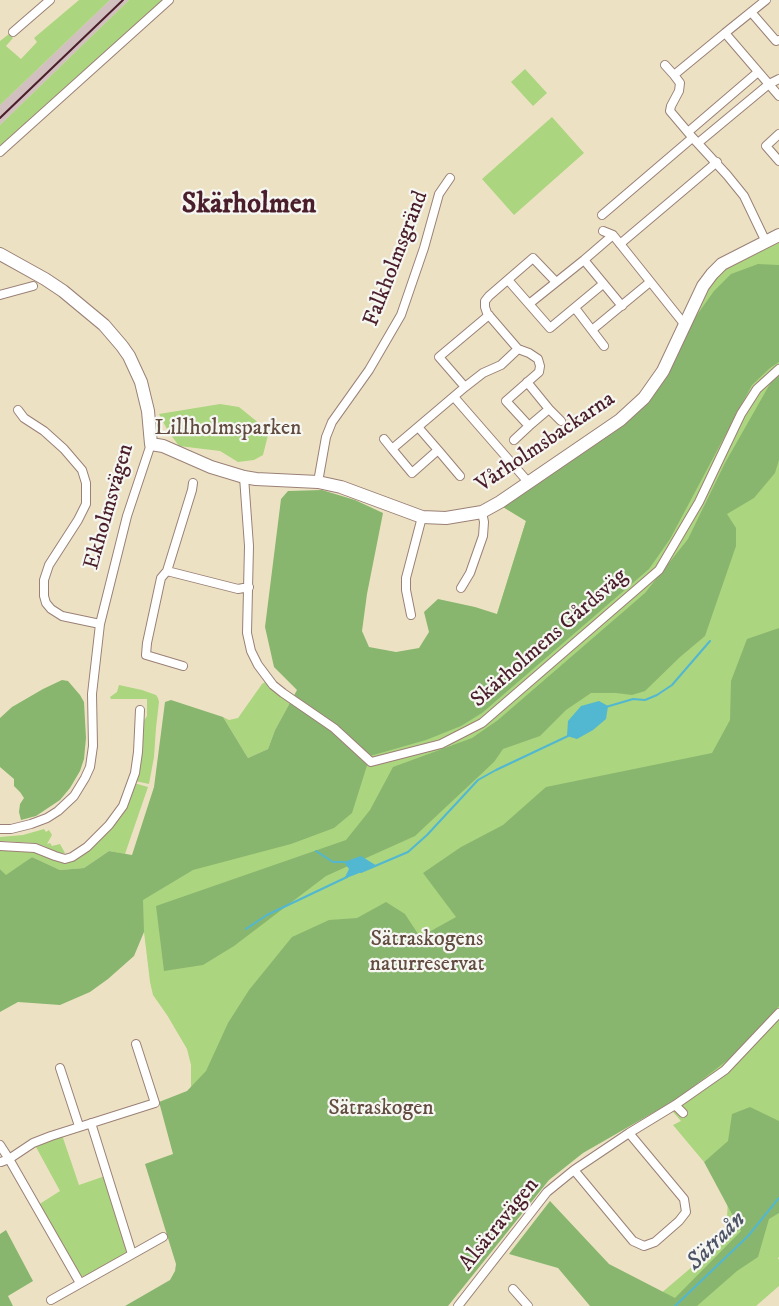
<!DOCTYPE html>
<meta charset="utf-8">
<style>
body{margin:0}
canvas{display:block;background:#ece2c3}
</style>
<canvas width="779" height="1306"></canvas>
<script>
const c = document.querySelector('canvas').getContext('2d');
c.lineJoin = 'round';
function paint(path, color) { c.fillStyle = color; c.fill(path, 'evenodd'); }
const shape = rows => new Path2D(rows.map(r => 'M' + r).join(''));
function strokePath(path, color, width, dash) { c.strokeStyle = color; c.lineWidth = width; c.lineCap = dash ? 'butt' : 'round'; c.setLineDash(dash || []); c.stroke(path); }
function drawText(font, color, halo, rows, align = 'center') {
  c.font = font + ' "IM FELL DW Pica",serif'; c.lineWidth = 4.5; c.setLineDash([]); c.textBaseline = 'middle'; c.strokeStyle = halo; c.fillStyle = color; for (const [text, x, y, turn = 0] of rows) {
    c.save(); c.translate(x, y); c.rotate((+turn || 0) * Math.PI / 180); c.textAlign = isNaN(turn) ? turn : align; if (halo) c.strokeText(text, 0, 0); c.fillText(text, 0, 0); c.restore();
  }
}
const industrial = shape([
 [110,0,129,0,0,125,0,105]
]);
const green = shape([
 [79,0,110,0,0,105,0,41,9,34,13,38,6,46,21,59,37,42,34,38],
 [129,0,163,0,0,147,0,125],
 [525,69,547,93,533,106,511,82],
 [552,117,584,153,514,215,482,179],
 [779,242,779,1257,778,1258,779,1260,779,1286,756,1306,646,1306,726,1238,729,1178,710,1157,704,1162,673,1125,681,1121,666,1104,191,1089,191,1065,187,1049,167,1015,153,995,150,982,144,932,137,913,143,869,497,614,526,521,503,507,639,410,707,289,721,271,741,260],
 [220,404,239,407,260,424,268,435,263,455,254,460,238,462,220,451,179,446,168,431,159,414],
 [265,682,290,703,275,730,268,749,248,758,223,717,229,720,238,718,262,684],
 [119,685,142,690,156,695,158,698,159,702,156,728,154,757,149,784,135,781,143,722,147,716,147,699,111,699,110,697,117,692],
 [134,783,148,787,125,854,109,851,84,868,60,870,32,857,6,876,0,869,0,851,10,850,34,851,53,860,61,862,72,861,80,857,97,842],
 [44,829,46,832,49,830,52,835,47,844,50,843,52,846,60,844,65,853,58,853,44,846,35,843,0,841,0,837,23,835],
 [62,1135,79,1185,105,1176,128,1251,127,1253,84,1277,80,1276,38,1205,60,1191,36,1147]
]);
const forest = shape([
 [758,264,779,265,779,362,770,368,752,385,670,539,649,569,482,713,461,726,426,740,370,756,352,813,334,828,291,844,193,870,143,900,144,932,134,956,108,979,90,992,60,1005,18,1002,0,1012,0,869,6,875,32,857,60,870,84,868,109,851,132,855,154,787,165,702,171,700,223,717,248,758,268,749,275,730,297,690,274,667,265,627,281,499,288,491,322,490,355,500,383,513,367,594,362,631,369,647,396,652,419,648,429,632,424,612,438,599,475,607,497,614,526,521,503,507,621,425,692,322,714,291,731,274],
 [779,374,779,460,775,473,754,498,727,514,736,528,736,546,705,636,680,657,645,691,632,695,616,693,591,693,566,710,540,736,503,749,494,762,415,836,326,876,234,946,203,965,164,971,156,906,346,840,370,810,393,767,472,738,498,720,645,593,688,539,725,463,771,382],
 [779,628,779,1006,770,1018,729,1059,677,1099,583,1153,549,1180,448,1306,125,1306,170,1280,175,1271,176,1264,145,1164,173,1154,159,1102,187,1091,206,1071,228,1023,249,990,292,937,329,920,357,918,386,902,405,914,420,937,456,917,423,873,461,847,503,825,546,787,712,753,730,720,731,681,747,639],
 [62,680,68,681,80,695,84,702,86,738,84,759,80,771,70,788,60,800,36,816,21,820,19,812,20,804,24,798,20,792,14,786,14,779,0,767,0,718,12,707,43,689],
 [750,1107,779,1121,779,1213,769,1219,758,1257,737,1271,697,1306,590,1306,558,1268,509,1254,550,1201,609,1264,675,1298,741,1231,704,1162,728,1141,732,1114],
 [6,1230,33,1281,8,1296,13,1306,0,1306,0,1234]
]);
const water = shape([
 [599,701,608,706,606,719,593,730,577,739,567,736,568,721,581,706],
 [361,856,377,866,344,879,349,869,344,862]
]);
const stream = shape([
 [606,707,633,699,645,700,657,695,672,685,710,641],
 [316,851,333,862,344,862],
 [361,872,408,852,427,835,478,780,496,770,568,736],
 [246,929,267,915,347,877],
 [675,1306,748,1236,779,1198]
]);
const street = shape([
 [751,12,776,41,779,40],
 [13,32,50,0],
 [725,33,766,0],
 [665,65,674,75],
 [688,132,758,72],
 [779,134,766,146,779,161],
 [692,137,727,175,744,196,766,242],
 [698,143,769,84,779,79],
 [0,152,169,0],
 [602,215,691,139,692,137,670,111,671,106,679,91,680,83,674,75,725,33,779,96],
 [603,231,613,235,685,325],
 [620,244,717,162],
 [584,260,622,306],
 [508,280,550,328,603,284],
 [0,295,33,286],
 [529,304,584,260,613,235],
 [575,308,604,346],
 [592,330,650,282],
 [527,382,549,409,529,426,506,401,539,372,540,366,538,359,529,353,518,349,487,313,485,307,485,301,489,296,533,258,556,282],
 [465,387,439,357,489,315],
 [454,397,529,483],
 [549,409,561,421],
 [18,410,24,418,44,431,64,449,82,470,86,483,86,504,78,520,49,565,44,580,44,596,46,603,51,609,62,616,100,624],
 [418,427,438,450,412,473,392,449,465,387,483,373,501,365,518,349],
 [384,439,392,449],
 [514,440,529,426],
 [438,450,460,476],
 [244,477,249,546,247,633,251,651,258,665,273,685,283,693,334,728,371,762,441,744,482,723,659,570,699,502,741,414,757,389,779,369],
 [318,482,326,437,332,422,369,370,401,315,424,248,439,194,450,178],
 [167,571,238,589,249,587],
 [461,588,470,573,483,536,484,522,482,512],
 [411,615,406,590,406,578,422,517],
 [183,666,146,655,147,643,161,578,167,571,192,490,193,483],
 [0,829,11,829,31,824,47,818,58,811,74,796,85,778,90,767,93,746,92,694,100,624,127,516,151,444],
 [0,846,35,848,55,856,65,859,72,857,87,847,109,825,123,806,135,773,138,752,140,710],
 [60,1068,79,1126],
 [675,1105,683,1113],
 [91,1123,132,1254],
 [0,1145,9,1159,1,1162],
 [574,1170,633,1241,644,1246,655,1242,679,1221,686,1212,684,1199,629,1133],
 [80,1283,9,1159,33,1143,51,1136,155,1103,136,1044],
 [513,1289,528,1306],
 [51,1300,163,1237],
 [458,1306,547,1192,574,1170,629,1133,675,1105,725,1070,779,1013]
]);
const secondary = shape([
 [0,254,45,279,63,291,104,325,122,346,129,356,141,382,148,411,151,444,163,446,211,467,244,477,256,479,318,482,341,487,422,517,446,518,482,512,500,502,620,420,644,398,663,371,703,286,712,274,722,264,779,235]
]);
const rail = shape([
 [0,118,123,0]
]);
const streetNames = [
 ["Falkholmsgränd",397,259,-69],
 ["Vårholmsbackarna",546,443,-34],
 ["Ekholmsvägen",110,507,-74],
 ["Skärholmens Gårdsväg",550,639,-41],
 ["Alsätravägen",500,1225,-51]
];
const parkNames = [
 ["Lillholmsparken",228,429],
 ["Sätraskogens",427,940],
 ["naturreservat",427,965],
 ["Sätraskogen",381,1109]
];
const waterNames = [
 ["Sätraån",717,1242,-45]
];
const districtNames = [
 ["Skärholmen",249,206]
];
paint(industrial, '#d2bfbf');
paint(green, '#acd57f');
paint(forest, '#89b66e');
paint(water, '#52b7d1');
strokePath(stream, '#52b7d1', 2);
strokePath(street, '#9b8077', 10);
strokePath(secondary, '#9b8077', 14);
strokePath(street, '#fff', 8);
strokePath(secondary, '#fff', 12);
strokePath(rail, '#4a1f2b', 2);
drawText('22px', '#4a1f2b', '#f6f6f2', streetNames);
drawText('22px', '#624c40', '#f6f6f2', parkNames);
drawText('italic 24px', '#4d5465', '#f6f6f2', waterNames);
drawText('bold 28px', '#4a1f2b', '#f6f6f2', districtNames);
</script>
